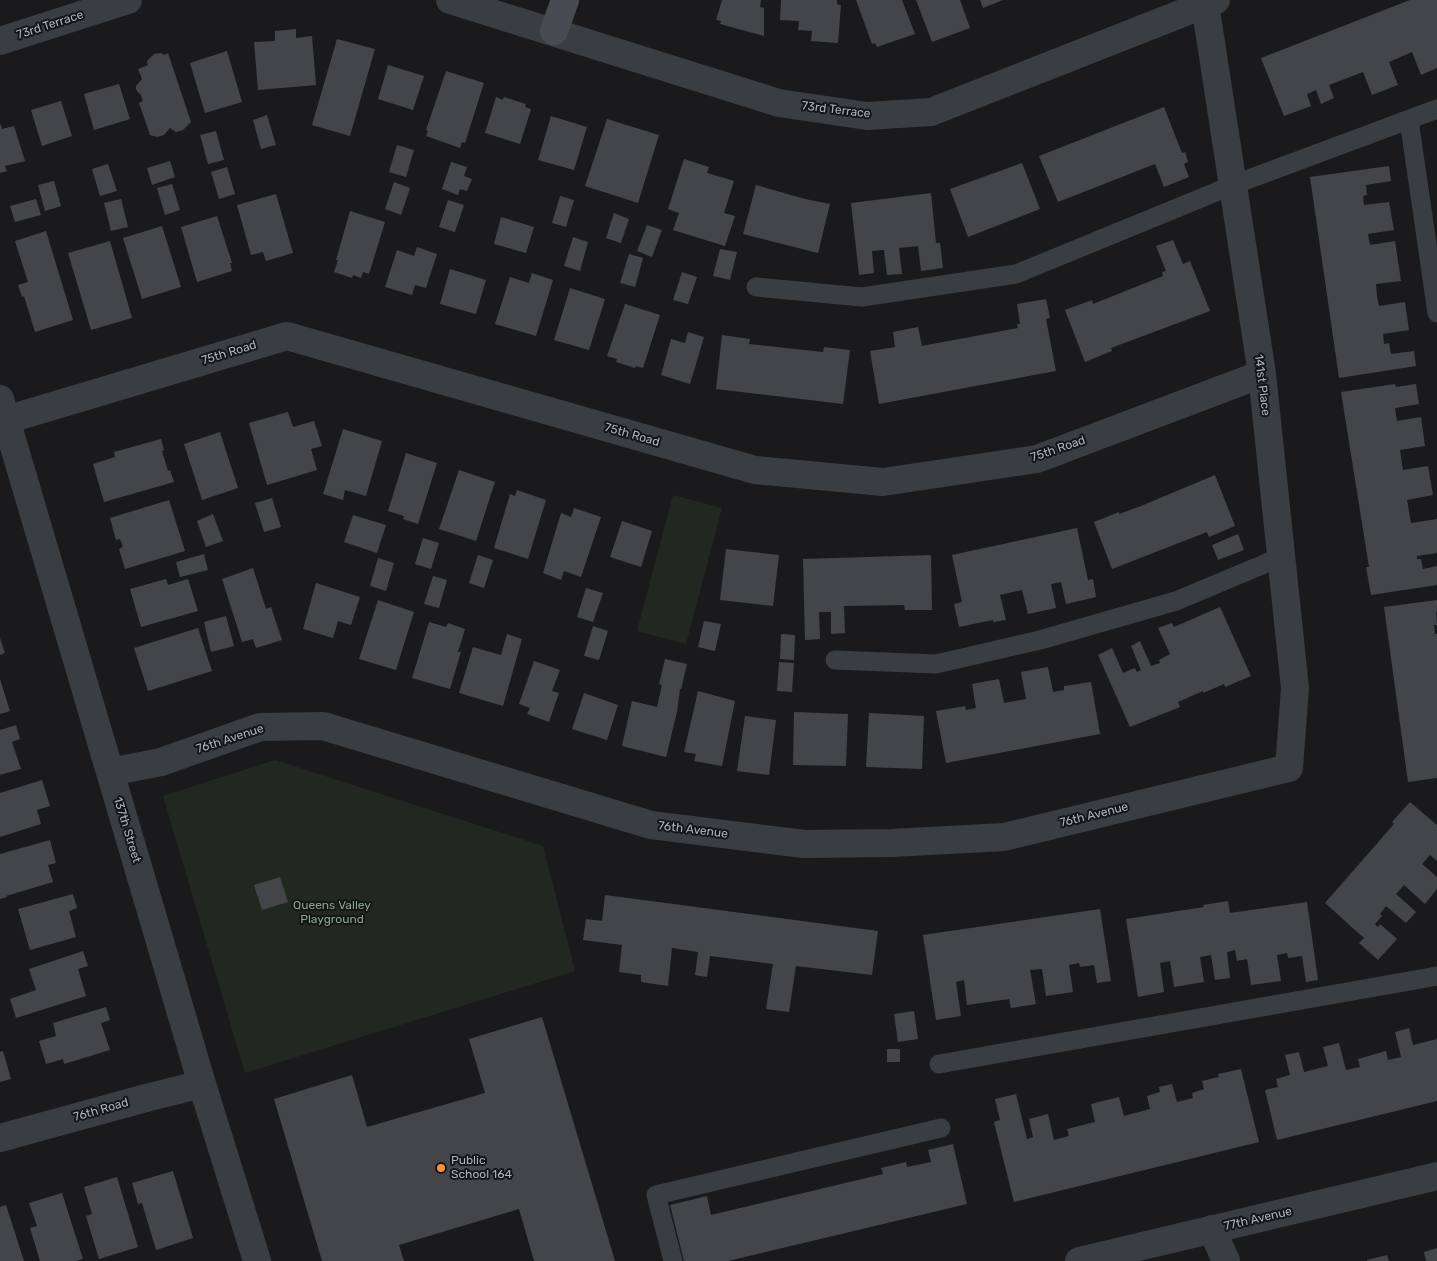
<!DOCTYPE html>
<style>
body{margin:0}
canvas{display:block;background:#1a1a1c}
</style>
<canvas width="1437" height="1261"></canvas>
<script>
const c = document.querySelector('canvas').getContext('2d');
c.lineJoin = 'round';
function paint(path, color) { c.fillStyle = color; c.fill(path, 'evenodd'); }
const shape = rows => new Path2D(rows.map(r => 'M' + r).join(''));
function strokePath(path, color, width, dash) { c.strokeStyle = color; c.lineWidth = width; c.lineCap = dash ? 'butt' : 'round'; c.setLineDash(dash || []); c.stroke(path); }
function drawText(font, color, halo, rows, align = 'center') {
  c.font = font + ' Rubik,sans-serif'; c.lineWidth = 4; c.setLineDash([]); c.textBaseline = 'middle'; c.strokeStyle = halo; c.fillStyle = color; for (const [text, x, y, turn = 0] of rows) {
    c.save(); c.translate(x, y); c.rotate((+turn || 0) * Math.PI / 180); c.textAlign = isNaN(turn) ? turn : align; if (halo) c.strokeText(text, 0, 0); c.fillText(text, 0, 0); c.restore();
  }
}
const green = shape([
 [673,495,722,508,686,644,637,631],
 [275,760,543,846,575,971,245,1073,163,796]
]);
const building = shape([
 [722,0,761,0,760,7,764,8,764,36,720,24,721,21,716,20],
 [781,0,837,0,837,4,841,5,838,43,811,41,812,31,798,30,799,21,780,20],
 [856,0,902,0,915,34,877,47,875,43,872,44],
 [916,0,960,0,970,28,932,42],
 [980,0,1003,0,983,8],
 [1410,0,1437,0,1437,68,1421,75,1412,52,1389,62,1398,85,1372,95,1363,72,1329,85,1334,98,1321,104,1316,90,1307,94,1311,106,1284,116,1261,58],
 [296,29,296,38,312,36,316,85,258,90,254,42,275,41,275,31],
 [337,39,375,49,350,136,312,125],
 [227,51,242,102,205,113,190,63],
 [161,53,164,55,168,53,191,122,183,130,176,132,170,128,164,135,157,137,150,135,139,103,143,101,140,93,139,94,136,89,136,86,142,79,138,69,148,65,147,61,154,54],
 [388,65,424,76,413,110,378,99],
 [446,71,484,83,465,143,462,142,460,148,426,136,428,131,426,130],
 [119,84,130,119,94,130,84,94],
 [496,97,503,100,504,97,526,104,525,107,531,109,520,144,485,133],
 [61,101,72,136,42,146,31,110],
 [1164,107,1182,153,1185,152,1188,162,1184,164,1189,177,1164,187,1155,164,1058,202,1039,156],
 [267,115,276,145,261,149,253,120],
 [551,116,587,127,574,170,538,160],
 [607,119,659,135,638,203,585,186],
 [0,123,2,129,14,126,25,161,5,166,7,171,0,173],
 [216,131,224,160,208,164,200,135],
 [397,145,414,150,406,177,389,172],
 [684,159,709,167,707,173,734,181,724,213,735,216,725,246,673,230,679,213,668,209],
 [170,161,175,177,152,185,147,168],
 [451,162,467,167,464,176,472,179,467,191,460,189,458,195,442,189],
 [1022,163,1040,209,968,237,950,189],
 [108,164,117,191,100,196,92,169],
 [1389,166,1391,181,1366,185,1367,195,1363,196,1364,205,1389,202,1394,230,1368,234,1370,245,1395,241,1401,281,1376,284,1377,296,1379,306,1405,302,1409,330,1383,334,1384,344,1389,343,1391,354,1414,351,1416,366,1339,378,1310,177],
 [227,167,235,194,219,199,211,172],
 [54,181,61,206,45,211,38,185],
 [394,182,410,188,401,215,385,209],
 [172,184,180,210,165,215,157,188],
 [756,185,805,199,830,204,818,253,743,234],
 [931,193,936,243,940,243,943,268,921,271,918,246,899,248,902,274,887,275,884,250,882,250,872,251,874,273,859,275,851,203],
 [276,194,293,253,266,261,263,252,251,255,237,205],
 [560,196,574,200,566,227,552,223],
 [36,199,41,215,15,222,10,206],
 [121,199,128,227,111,231,104,203],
 [448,200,464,205,455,232,439,227],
 [350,211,385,222,369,274,363,272,361,278,353,275,352,278,334,272,338,260,336,260],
 [614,213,629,219,621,243,606,238],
 [217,216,232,263,230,263,232,271,197,282,181,227],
 [501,217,534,227,526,253,494,244],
 [647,225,662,230,652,257,637,251],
 [162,226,181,287,142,299,123,238],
 [46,231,73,320,35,332,24,296,22,297,18,285,28,282,15,241],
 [573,237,588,242,580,271,564,266],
 [1173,240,1183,264,1190,261,1210,311,1111,348,1112,351,1085,362,1065,310,1092,300,1093,304,1163,276,1162,272,1166,271,1156,246],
 [110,241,132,318,91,330,68,253],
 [417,247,437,254,426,288,415,285,412,295,385,287,397,250,414,256],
 [720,249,737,252,730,280,713,276],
 [629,254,643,258,635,287,620,283],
 [450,269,486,280,476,314,440,304],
 [682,272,697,277,688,304,673,300],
 [532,273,553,280,536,336,495,324,510,277,529,283],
 [570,288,605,299,589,350,554,340],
 [1046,299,1050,318,1046,319,1056,371,879,404,870,351,895,347,893,332,918,327,922,346,1018,328,1017,324,1020,324,1017,304],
 [625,304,660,315,643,368,636,366,635,368,616,362,617,359,607,356],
 [688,332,704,337,690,384,661,375,671,339,685,343],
 [722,335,750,339,749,344,823,352,824,347,850,350,843,404,716,389],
 [1395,384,1396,387,1416,384,1419,404,1395,408,1397,421,1421,417,1425,446,1400,450,1403,470,1428,466,1433,495,1407,500,1411,523,1437,519,1437,553,1417,556,1417,559,1421,559,1423,569,1437,566,1437,585,1371,595,1366,567,1369,567,1341,392],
 [288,412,293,427,314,421,322,446,311,449,317,470,267,485,249,423],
 [343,429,382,441,366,496,345,490,343,500,323,494],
 [220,432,238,488,202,500,184,444],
 [161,439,164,450,162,451,168,471,170,470,174,482,104,502,93,464,115,457,114,452],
 [406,453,437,463,418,524,403,519,404,516,388,511],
 [459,470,495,482,476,541,439,529],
 [1215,475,1235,526,1209,537,1207,532,1112,569,1094,522,1119,512,1119,514,1141,506],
 [517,490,546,500,528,559,494,548,510,494,515,496],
 [272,498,281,527,264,532,255,503],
 [169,500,185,551,125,569,119,549,123,547,120,539,116,540,110,518],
 [574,508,601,517,581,577,564,571,561,580,543,573,561,513,571,517],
 [213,514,223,541,206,547,197,521],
 [353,515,386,525,377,553,344,542],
 [622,521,652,531,641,567,610,557],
 [1077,528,1088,580,1093,579,1096,597,1066,604,1061,582,1051,584,1056,608,1028,614,1022,590,1000,595,1006,620,993,622,993,620,959,627,954,604,962,602,952,555],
 [1238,534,1244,550,1218,560,1212,545],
 [423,538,439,543,431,569,415,564],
 [726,549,779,555,773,606,720,600],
 [204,554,208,570,180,577,176,562],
 [478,555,493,560,484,588,469,583],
 [931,555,932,610,905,610,904,605,844,606,845,633,831,634,831,612,819,612,820,639,805,640,803,559],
 [378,558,394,563,386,591,370,586],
 [253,568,266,609,271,607,282,640,256,648,253,639,242,642,222,579],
 [433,576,447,580,439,608,424,604],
 [166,579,168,585,188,579,198,611,141,627,130,589],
 [316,583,360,597,351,625,338,621,333,638,303,629],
 [586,588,603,593,593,622,577,617],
 [378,600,414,612,396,670,359,659],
 [1437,600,1437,612,1436,612,1437,625,1434,625,1435,634,1437,634,1437,778,1408,782,1384,607],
 [1220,607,1251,676,1225,687,1224,684,1203,693,1203,691,1178,702,1180,707,1130,727,1098,655,1112,648,1123,673,1135,668,1137,672,1141,670,1131,646,1140,641,1151,666,1160,663,1159,660,1170,654,1158,628,1172,623,1174,627],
 [226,616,234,646,211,652,204,622],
 [704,621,721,624,715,651,698,647],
 [429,622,446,627,448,623,465,629,458,652,461,652,450,689,412,678],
 [593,626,608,631,599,660,584,656],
 [198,628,212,671,148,691,134,648],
 [507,634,522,639,503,706,459,693,473,647,501,655],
 [781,634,795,635,794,660,780,659],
 [0,638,5,653,0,655],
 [665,659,687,664,681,689,680,689,677,712,666,757,622,746,632,701,657,707,662,685,659,684],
 [534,661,560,670,552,691,559,693,549,722,527,714,530,708,519,704],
 [779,662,794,663,792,692,777,691],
 [1048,667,1053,692,1064,690,1064,686,1091,682,1100,734,946,763,936,711,965,706,966,710,976,708,972,684,999,679,1004,703,1026,699,1021,672],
 [0,679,10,711,0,714],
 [698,691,735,701,722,766,694,761,696,754,684,752],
 [584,693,618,705,607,740,572,729],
 [794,712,848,714,846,766,793,765],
 [869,713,924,716,922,769,866,767],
 [745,716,776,720,769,775,737,771],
 [16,725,20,739,12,742,21,769,0,775,0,730],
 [42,780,50,806,37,810,41,824,0,837,0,793],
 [1410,802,1437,825,1437,861,1430,855,1422,864,1437,877,1437,889,1425,904,1404,885,1396,894,1416,912,1406,923,1386,906,1380,914,1382,916,1375,924,1378,927,1380,924,1397,939,1378,960,1359,943,1364,938,1325,903,1394,824,1392,822],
 [50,840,56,863,48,865,53,882,6,896,7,897,0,899,0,854],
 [280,877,288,902,262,910,254,885],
 [73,894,77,908,69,911,76,937,30,950,18,909],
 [605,895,878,931,872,975,796,966,789,1012,766,1009,773,964,710,956,707,977,695,975,698,952,672,948,668,986,641,982,641,975,619,972,622,945,583,940,586,919,602,921],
 [1228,901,1230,913,1307,902,1318,980,1306,982,1302,956,1288,958,1287,953,1277,955,1281,981,1251,985,1247,959,1237,961,1235,950,1227,952,1230,978,1215,980,1211,955,1200,957,1204,982,1174,987,1170,961,1160,963,1164,992,1138,997,1126,919,1204,907,1203,905],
 [1100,909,1111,981,1097,983,1094,965,1080,967,1079,963,1069,965,1073,992,1046,996,1042,969,1030,970,1036,1004,1011,1008,1009,999,967,1005,964,980,956,982,961,1016,936,1020,923,935],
 [83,951,88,966,78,969,86,996,16,1018,10,999,36,990,29,969],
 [106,1007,110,1020,101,1023,110,1050,64,1064,63,1059,46,1064,39,1041,56,1036,53,1023],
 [914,1011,918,1039,898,1042,894,1014],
 [542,1017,615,1261,534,1261,519,1209,399,1245,404,1261,322,1261,274,1099,352,1075,367,1127,485,1093,469,1039],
 [1409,1028,1413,1045,1437,1039,1437,1101,1277,1140,1265,1090,1278,1087,1276,1079,1290,1075,1285,1055,1299,1052,1304,1072,1328,1066,1323,1047,1339,1043,1346,1070,1360,1067,1358,1059,1386,1051,1388,1060,1401,1057,1395,1032],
 [887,1049,900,1049,900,1062,887,1062],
 [3,1051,11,1079,0,1082,0,1052],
 [1241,1069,1259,1142,1014,1202,994,1122,1000,1120,995,1099,1016,1094,1027,1139,1033,1137,1029,1119,1048,1114,1054,1140,1069,1136,1067,1129,1095,1122,1091,1104,1119,1097,1124,1116,1150,1109,1147,1096,1160,1092,1159,1087,1172,1084,1177,1102,1193,1098,1192,1093,1204,1089,1202,1081,1219,1077,1218,1074],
 [953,1144,967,1204,728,1261,684,1261,670,1205,707,1196,711,1215,883,1174,881,1168,906,1162,907,1167,931,1162,928,1150],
 [173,1171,193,1238,156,1250,142,1203,138,1204,132,1183],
 [117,1177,138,1247,99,1259,86,1216,92,1214,84,1187],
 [62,1193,83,1259,76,1261,40,1261,30,1228,37,1226,29,1203],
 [6,1205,24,1261,0,1261,0,1207],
 [1437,1248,1437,1261,1426,1261,1424,1252],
 [1387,1255,1389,1261,1367,1261,1367,1260]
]);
const lane = shape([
 [1409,120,1437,313],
 [756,287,862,297,1016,274,1233,185,1437,109],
 [835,660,936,664,1040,640,1176,601,1281,557],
 [939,1064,1437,976],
 [673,1261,656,1195,941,1128]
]);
const street = shape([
 [450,0,779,103,867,116,931,112,1216,0],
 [0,41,128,0],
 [0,399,202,1084,257,1261],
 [6,420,287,336,755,470,883,482,1037,459,1262,374],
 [110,772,161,762,260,727,323,726,651,825,804,844,892,843,1004,837,1289,768,1295,688,1262,374,1205,4],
 [0,1138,146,1098,202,1084],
 [1212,1229,1226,1261],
 [1079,1261,1437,1176]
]);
const secondary = shape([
 [554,31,565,0]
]);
const markers = [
 [441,1168,5,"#fd9131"]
];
const streetNames = [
 ["73rd Terrace",50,25,-18],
 ["73rd Terrace",836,110,7],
 ["75th Road",229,353,-17],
 ["141st Place",1262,385,83],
 ["75th Road",632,435,16],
 ["75th Road",1058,449,-19],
 ["76th Avenue",230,739,-18],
 ["76th Avenue",1094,815,-14],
 ["137th Street",127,830,73],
 ["76th Avenue",693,830,7],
 ["76th Road",101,1110,-16],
 ["77th Avenue",1258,1219,-13]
];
const parkNames = [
 ["Queens Valley",332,906],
 ["Playground",332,920]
];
const poiNames = [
 ["Public",451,1161],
 ["School 164",451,1175]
];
paint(green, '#20281f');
paint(building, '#444549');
strokePath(lane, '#3a3d42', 19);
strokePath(street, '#3a3d42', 28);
strokePath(secondary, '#484c52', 28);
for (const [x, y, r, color] of markers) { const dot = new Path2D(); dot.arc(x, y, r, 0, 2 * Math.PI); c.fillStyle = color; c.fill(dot); strokePath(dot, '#151517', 2); }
drawText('12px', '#acb4bc', '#151517', streetNames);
drawText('12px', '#87a882', '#151517', parkNames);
drawText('12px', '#acb4bc', '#151517', poiNames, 'left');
</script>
